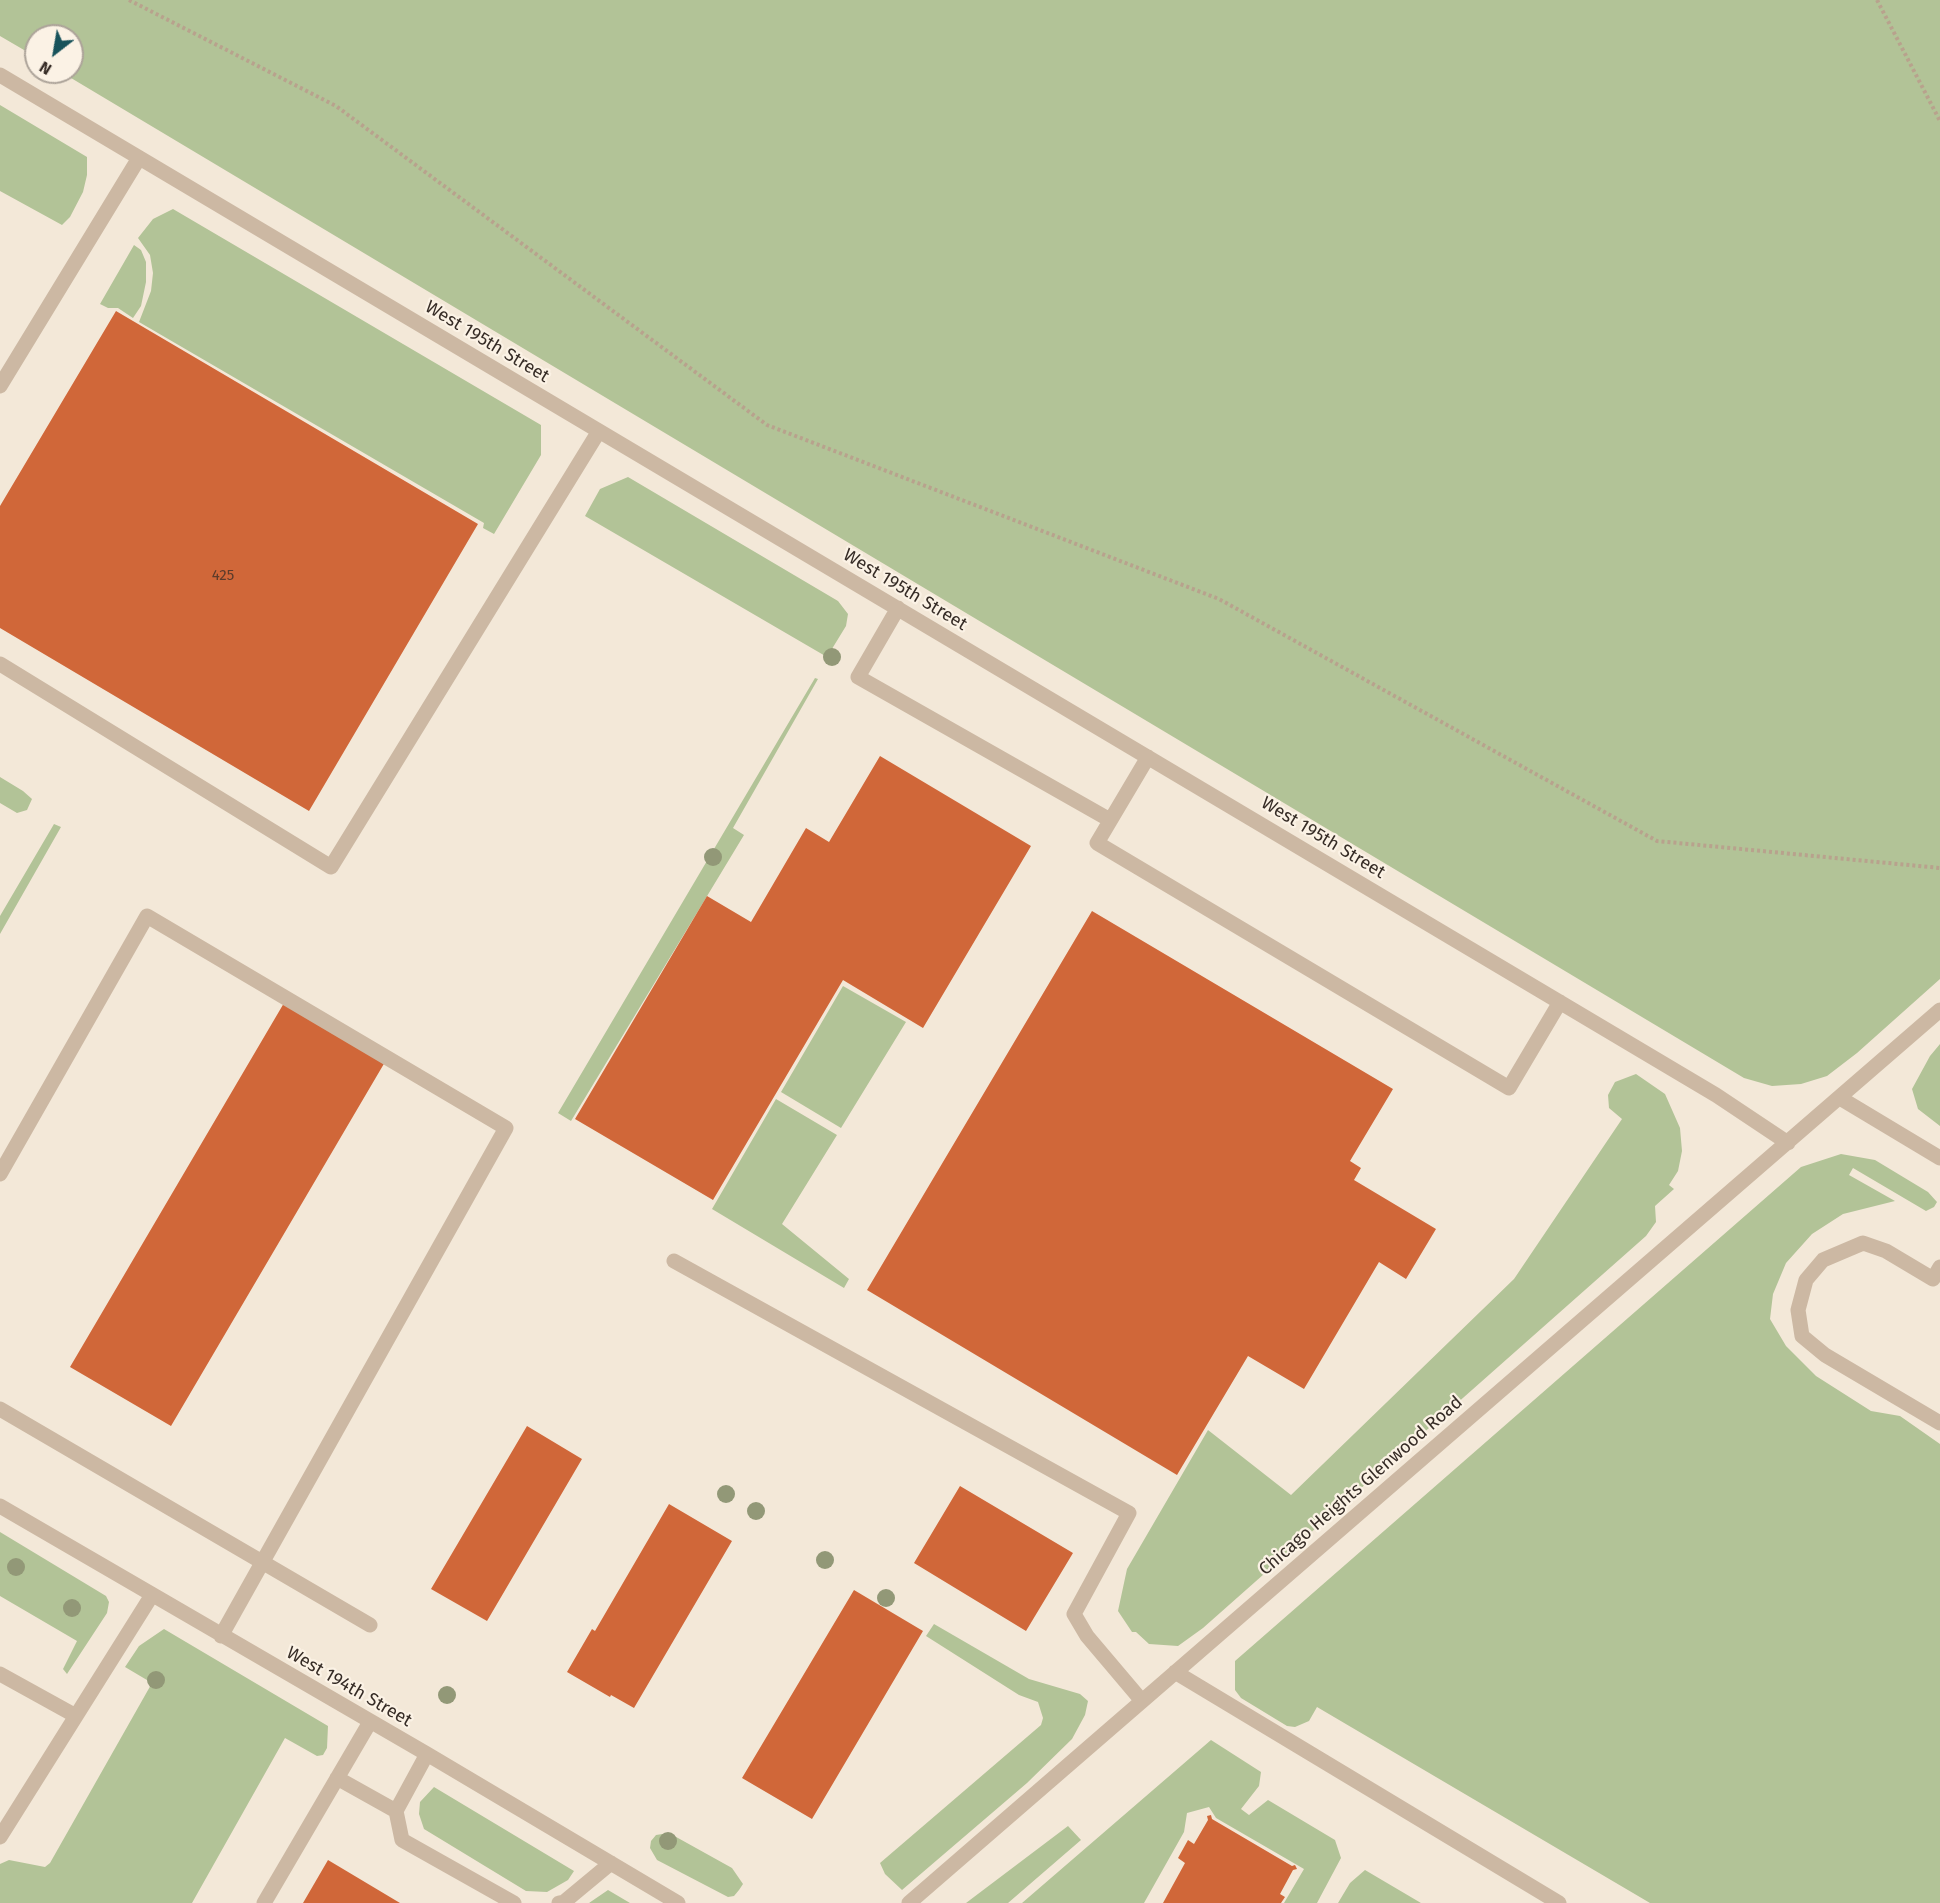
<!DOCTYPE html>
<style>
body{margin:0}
#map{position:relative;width:1940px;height:1903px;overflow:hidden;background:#f3e8d8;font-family:"Fira Sans",sans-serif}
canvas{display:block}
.north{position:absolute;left:24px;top:24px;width:60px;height:60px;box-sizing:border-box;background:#fbf2e5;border:2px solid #aca399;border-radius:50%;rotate:211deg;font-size:16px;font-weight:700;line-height:24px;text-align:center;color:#362c26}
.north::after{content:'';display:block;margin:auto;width:21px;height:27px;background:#18535b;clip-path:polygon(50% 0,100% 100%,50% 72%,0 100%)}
</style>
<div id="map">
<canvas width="1940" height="1903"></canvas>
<div class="north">N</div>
</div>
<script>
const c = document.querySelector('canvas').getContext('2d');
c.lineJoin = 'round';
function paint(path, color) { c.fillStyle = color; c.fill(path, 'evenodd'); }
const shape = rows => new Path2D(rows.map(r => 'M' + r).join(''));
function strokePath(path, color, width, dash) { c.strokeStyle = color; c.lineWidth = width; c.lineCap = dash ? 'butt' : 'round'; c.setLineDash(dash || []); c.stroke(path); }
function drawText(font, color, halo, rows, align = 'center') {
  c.font = font + ' "Fira Sans",sans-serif'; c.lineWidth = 4.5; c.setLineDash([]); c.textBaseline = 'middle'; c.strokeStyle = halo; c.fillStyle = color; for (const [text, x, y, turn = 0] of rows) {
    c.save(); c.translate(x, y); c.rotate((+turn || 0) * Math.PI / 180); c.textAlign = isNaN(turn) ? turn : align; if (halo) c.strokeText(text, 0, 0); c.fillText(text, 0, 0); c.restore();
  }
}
const green = shape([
 [0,0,1940,0,1940,979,1857,1053,1827,1076,1801,1084,1772,1086,1744,1078,61,72,72,72,72,36,36,36,36,57,0,36],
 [0,105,87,157,87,175,83,192,70,217,62,225,0,191],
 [173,209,541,425,541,455,494,534,483,528,484,523,139,322,151,291,153,273,150,255,138,238,153,219],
 [134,245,141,250,146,262,146,282,141,306,133,318,118,308,108,308,100,304],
 [628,477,838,601,848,614,846,626,827,657,585,516,600,489],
 [815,678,818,679,733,828,744,835,571,1121,558,1113],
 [0,777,23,791,32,799,27,810,17,813,0,803],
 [54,824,61,827,0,934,0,916],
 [843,986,906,1022,841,1128,781,1092],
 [1940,1044,1940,1126,1918,1109,1912,1089,1930,1056],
 [1636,1074,1665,1094,1680,1128,1682,1151,1678,1171,1669,1185,1674,1189,1655,1206,1656,1222,1646,1236,1203,1628,1178,1646,1149,1644,1136,1632,1132,1632,1118,1611,1127,1569,1208,1430,1291,1495,1514,1279,1622,1119,1609,1108,1608,1095,1615,1082],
 [776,1099,837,1135,782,1224,849,1279,844,1288,712,1209],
 [1841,1154,1875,1160,1928,1192,1937,1202,1934,1207,1926,1211,1853,1168,1849,1175,1895,1201,1843,1214,1812,1234,1786,1263,1773,1294,1770,1319,1786,1346,1816,1376,1871,1411,1900,1416,1940,1444,1940,1903,1650,1903,1317,1707,1309,1721,1295,1727,1287,1726,1241,1698,1235,1690,1235,1661,1801,1167],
 [0,1532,106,1596,109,1602,107,1613,67,1674,63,1669,77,1641,0,1596],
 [934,1624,1029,1679,1080,1694,1088,1701,1085,1715,1072,1739,1027,1783,902,1890,885,1874,880,1863,1041,1725,1043,1718,1038,1702,1019,1695,926,1636],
 [164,1629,328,1726,327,1748,323,1755,317,1756,285,1738,192,1903,0,1903,0,1864,9,1860,45,1867,50,1863,152,1683,125,1667,139,1646],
 [1211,1740,1261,1772,1259,1786,1241,1809,1249,1815,1268,1800,1335,1840,1341,1858,1317,1903,1284,1903,1304,1869,1216,1818,1209,1807,1187,1813,1184,1832,1144,1903,1022,1903],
 [434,1787,574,1871,568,1880,547,1892,526,1891,424,1829,419,1814,420,1802],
 [1068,1826,1081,1840,1008,1903,966,1903],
 [669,1833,732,1868,743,1884,739,1890,734,1896,728,1897,657,1860,650,1848,651,1841,656,1835],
 [1365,1870,1421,1903,1338,1903,1350,1883],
 [608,1890,630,1903,589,1903]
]);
const building = shape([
 [116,311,478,524,309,811,0,628,0,506],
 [880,756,1031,846,923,1028,843,980,713,1200,575,1119,707,896,751,922,806,828,829,842],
 [1092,911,1393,1089,1350,1161,1361,1168,1354,1180,1436,1229,1406,1279,1379,1262,1304,1389,1248,1356,1177,1475,867,1290],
 [284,1003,385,1062,171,1426,70,1367],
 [527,1426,582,1459,487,1621,431,1589],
 [960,1486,1073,1553,1026,1631,914,1563],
 [669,1504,732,1541,634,1708,611,1695,610,1697,567,1672,592,1629,595,1631],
 [854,1590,923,1631,812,1819,742,1778],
 [1211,1815,1212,1819,1292,1866,1295,1865,1297,1869,1293,1870,1280,1894,1285,1897,1281,1903,1163,1903,1185,1863,1178,1858,1188,1840,1194,1844,1208,1820,1207,1816],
 [328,1860,400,1903,303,1903]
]);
const path = shape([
 [129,0,336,106,767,425,1219,599,1657,841,1940,868],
 [1877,0,1940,121]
]);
const minor = shape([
 [0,75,1716,1095,1788,1143],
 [0,386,139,158],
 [898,608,858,677,1110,820],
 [0,664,331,867,599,431],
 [1148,757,1097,843,1509,1088,1560,1002],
 [1840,1098,1940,1158],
 [0,1174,147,916,506,1128,221,1636],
 [674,1261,1129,1513,1074,1614,1087,1636,1142,1701],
 [1940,1267,1933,1279,1886,1251,1863,1243,1823,1260,1806,1280,1798,1310,1802,1336,1825,1355,1940,1423],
 [0,1409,370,1625],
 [0,1506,427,1754,678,1903],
 [1175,1672,1559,1903],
 [0,1674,76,1716,152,1595],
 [427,1754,396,1811,402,1840,514,1903],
 [337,1778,396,1811],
 [0,1837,76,1716],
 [264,1903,370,1722],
 [559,1903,564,1902,611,1863],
 [909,1903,1940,1010]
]);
const trees = [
 [832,657],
 [713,857],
 [726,1494],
 [756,1511],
 [825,1560],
 [16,1567],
 [886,1598],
 [72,1608],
 [156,1680],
 [447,1695],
 [668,1841]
];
const numberNames = [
 ["425",223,576]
];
const streetNames = [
 ["West 195th Street",487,342,31],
 ["West 195th Street",905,590,31],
 ["West 195th Street",1323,838,31],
 ["Chicago Heights Glenwood Road",1361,1486,-41],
 ["West 194th Street",349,1687,30]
];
paint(green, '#b2c397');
paint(building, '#d06739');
strokePath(path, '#b8a28d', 4, [3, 3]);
strokePath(minor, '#ccb8a3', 15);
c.fillStyle = '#929877';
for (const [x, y] of trees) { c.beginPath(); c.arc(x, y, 9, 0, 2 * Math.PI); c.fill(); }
drawText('15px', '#5c3b2b', null, numberNames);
drawText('18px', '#362c26', '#fbf2e5', streetNames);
</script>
